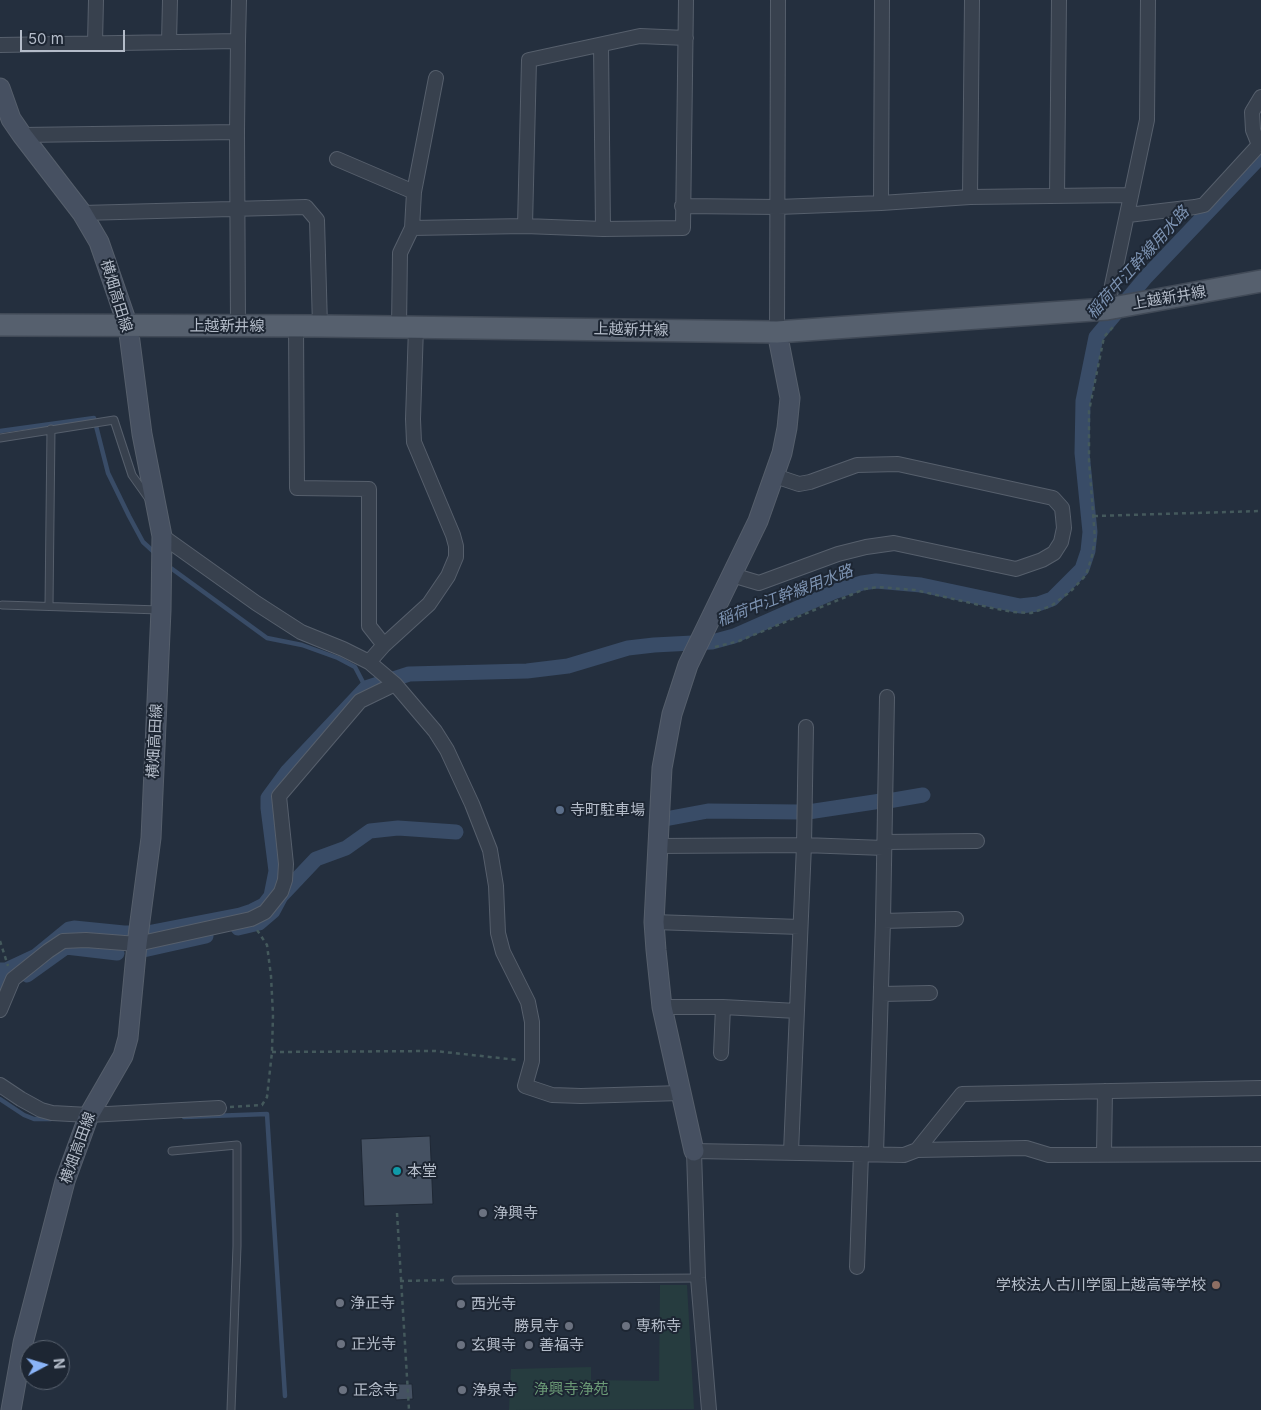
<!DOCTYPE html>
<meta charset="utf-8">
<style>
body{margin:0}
#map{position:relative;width:1261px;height:1410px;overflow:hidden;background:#242f3e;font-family:Inter,sans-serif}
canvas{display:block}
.north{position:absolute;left:20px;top:1340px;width:50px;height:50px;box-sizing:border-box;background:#1d2633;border:1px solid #59626f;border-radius:50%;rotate:84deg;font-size:14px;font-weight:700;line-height:20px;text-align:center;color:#b4bcc9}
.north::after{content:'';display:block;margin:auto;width:18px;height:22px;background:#8ab4f8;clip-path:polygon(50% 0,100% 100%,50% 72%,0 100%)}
.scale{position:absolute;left:20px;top:30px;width:105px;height:22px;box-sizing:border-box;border:2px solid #b4bcc9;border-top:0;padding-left:6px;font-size:15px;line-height:18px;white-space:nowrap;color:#b4bcc9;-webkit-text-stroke:4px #1d2633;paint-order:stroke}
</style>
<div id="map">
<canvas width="1261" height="1410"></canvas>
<div class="north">N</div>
<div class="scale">50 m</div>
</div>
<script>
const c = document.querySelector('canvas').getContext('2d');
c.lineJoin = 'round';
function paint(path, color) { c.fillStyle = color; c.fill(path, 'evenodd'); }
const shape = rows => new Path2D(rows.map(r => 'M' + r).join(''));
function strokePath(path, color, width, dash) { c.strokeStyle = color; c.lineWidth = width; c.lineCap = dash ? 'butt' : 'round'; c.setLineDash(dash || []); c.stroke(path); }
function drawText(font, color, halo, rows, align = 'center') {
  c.font = font + ' Inter,"Noto Sans JP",sans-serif'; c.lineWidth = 4; c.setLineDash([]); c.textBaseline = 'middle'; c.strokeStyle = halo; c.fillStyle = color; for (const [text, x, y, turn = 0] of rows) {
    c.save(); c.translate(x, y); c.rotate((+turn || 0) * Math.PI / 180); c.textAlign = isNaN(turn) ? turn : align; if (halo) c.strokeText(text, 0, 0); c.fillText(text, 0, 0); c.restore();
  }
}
const green = shape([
 [660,1285,687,1285,694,1409,509,1410,511,1369,591,1367,591,1380,659,1381]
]);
const stream = shape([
 [0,431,94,418,108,473,129,516,143,542,155,553],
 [168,566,267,638,302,645,338,658,355,667,366,688],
 [0,1099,24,1115,34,1119,51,1119],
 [184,1117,267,1114,285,1396]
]);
const canal = shape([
 [888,801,923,795],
 [808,812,881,801],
 [665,819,708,811,799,812],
 [238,928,259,923,273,911,281,896,316,859,346,848,370,831,398,828,456,832],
 [139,951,206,936],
 [0,970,6,970,36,956,69,929,74,928,124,933,147,933,240,915,252,911,264,905,271,896,276,871,268,808,268,798,287,772,366,688,409,674,527,671,568,666,628,648,654,645,712,642,734,636,836,591,862,583,876,581,921,585,1020,606,1038,604,1052,599,1082,569,1088,551,1090,532,1082,453,1083,401,1096,337,1146,277,1261,156],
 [27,975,66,947,117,953],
 [0,988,3,983]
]);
const building = shape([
 [430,1136,433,1204,364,1206,361,1139,430,1136],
 [395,1384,412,1384,413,1399,396,1400,395,1384]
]);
const path = shape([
 [1094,516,1261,511],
 [715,647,739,641,865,589,878,587,915,590,992,608,1013,612,1031,613,1051,606,1071,591,1086,575,1092,556,1095,539,1089,461,1089,411,1104,337,1113,327],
 [0,941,8,966],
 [272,1052,435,1051,518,1060],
 [230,1107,262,1105,267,1097,272,1052,273,1015,271,976,267,945,257,930],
 [397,1213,409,1410],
 [400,1281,446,1280]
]);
const lane = shape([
 [0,438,114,420,132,475,149,499],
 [2,605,160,610],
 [49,606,51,429],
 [172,1151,237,1145,237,1246,231,1410],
 [456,1280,698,1278]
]);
const street = shape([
 [238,41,239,0],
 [169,42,170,0],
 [95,43,96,0],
 [0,45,238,41,237,132,238,325],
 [601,45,603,229],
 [1261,97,1252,112,1253,130,1259,145,1261,144],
 [22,135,237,132],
 [337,159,414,192],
 [1057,196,1059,0],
 [970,197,972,0],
 [881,203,882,0],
 [682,206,778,207,881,203,970,197,1130,195],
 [82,213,306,207,317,220,320,326],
 [1128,215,1195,207,1204,205,1259,145],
 [525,226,529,60,640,36,686,38],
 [412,228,414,192,436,78],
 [1107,309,1147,120,1148,0],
 [296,326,297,488,369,489,369,626,384,645],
 [399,327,400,253,412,228,525,226,603,229,683,228,686,0],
 [777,332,778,0],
 [162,536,256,603,301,632,343,649,369,662,395,684,435,731,447,750,472,804,490,850,496,886,498,933,503,952,528,1002,532,1022,532,1061,525,1086,552,1095,581,1096,681,1093],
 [732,575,759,583,838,554,866,547,894,543,1016,569,1042,560,1054,553,1061,542,1064,528,1063,517,1062,508,1053,498,898,464,857,465,810,482,799,484,775,476],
 [369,662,384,645,429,604,448,576,456,557,456,546,453,535,414,442,413,419,416,327],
 [884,842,977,841],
 [659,846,804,845,884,848],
 [883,921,956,919],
 [654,922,800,927],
 [881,994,930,993],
 [662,1007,723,1007,797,1011],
 [0,1010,13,979,48,951,63,941,86,940,137,944,251,919,265,912,281,892,285,880,286,864,279,796,360,701,395,684],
 [721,1053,723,1007],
 [0,1085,21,1099,41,1110,52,1113,89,1115,219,1108],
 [917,1150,962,1094,1261,1088],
 [791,1152,804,845,806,727],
 [876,1154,883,921,887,697],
 [1104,1154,1105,1091],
 [857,1267,861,1154],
 [709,1410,698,1278,694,1151,904,1155,917,1150,1026,1148,1049,1155,1261,1154]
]);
const secondary = shape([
 [0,88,11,119,22,135,82,213,99,242,107,265,128,326,142,434,162,536,161,610,151,838,137,944,128,1038,123,1056,89,1115,65,1181,23,1343,11,1410],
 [694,1151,662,1007,656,950,654,922,662,768,672,714,688,665,758,521,782,453,787,428,790,398,777,332]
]);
const primary = shape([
 [0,325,320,326,777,332,1107,309,1261,281]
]);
const markers = [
 [560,810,5,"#5c6f8a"],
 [397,1171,5,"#0f9aa8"],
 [483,1213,5,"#6b7280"],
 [1216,1285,5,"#8d6e63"],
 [340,1303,5,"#6b7280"],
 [461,1304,5,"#6b7280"],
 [569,1326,5,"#6b7280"],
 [626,1326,5,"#6b7280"],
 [341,1344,5,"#6b7280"],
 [461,1345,5,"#6b7280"],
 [529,1345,5,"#6b7280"],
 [343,1390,5,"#6b7280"],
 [462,1390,5,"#6b7280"]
];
const streetNames = [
 ["横畑高田線",116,296,73],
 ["上越新井線",1169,298,-10],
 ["上越新井線",227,326],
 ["上越新井線",631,330,1],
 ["横畑高田線",155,741,-87],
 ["横畑高田線",78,1148,-70]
];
const poiNames = [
 ["寺町駐車場",570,810],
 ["本堂",407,1171],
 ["浄興寺",493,1213],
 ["学校法人古川学園上越高等学校",1206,1285,"right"],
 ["浄正寺",350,1303],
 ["西光寺",471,1304],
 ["勝見寺",559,1326,"right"],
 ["専称寺",636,1326],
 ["正光寺",351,1344],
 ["玄興寺",471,1345],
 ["善福寺",539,1345],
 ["正念寺",353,1390],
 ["浄泉寺",472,1390]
];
const parkNames = [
 ["浄興寺浄苑",571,1389]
];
const waterNames = [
 ["稲荷中江幹線用水路",1138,263,-48],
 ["稲荷中江幹線用水路",785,596,-21]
];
paint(green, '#263c3f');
strokePath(stream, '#394c67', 4.5);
strokePath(canal, '#394c67', 15);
paint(building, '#455162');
strokePath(building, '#1f2835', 1);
strokePath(lane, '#565f6c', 9);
strokePath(street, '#565f6c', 16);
strokePath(secondary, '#565f6c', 21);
strokePath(primary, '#414a57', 24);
strokePath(path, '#44595c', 2.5, [4, 4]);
strokePath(lane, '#38414e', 7);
strokePath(street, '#38414e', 14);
strokePath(secondary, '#465061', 19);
strokePath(primary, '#56606e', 21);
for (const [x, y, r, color] of markers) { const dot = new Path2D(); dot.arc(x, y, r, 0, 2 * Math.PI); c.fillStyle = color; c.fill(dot); strokePath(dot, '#1d2633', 2); }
drawText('15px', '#b4bcc9', '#1d2633', streetNames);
drawText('15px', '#b4bcc9', '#1d2633', poiNames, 'left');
drawText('15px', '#6b9a76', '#1d2633', parkNames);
drawText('italic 16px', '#7c92b1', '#1d2633', waterNames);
</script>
